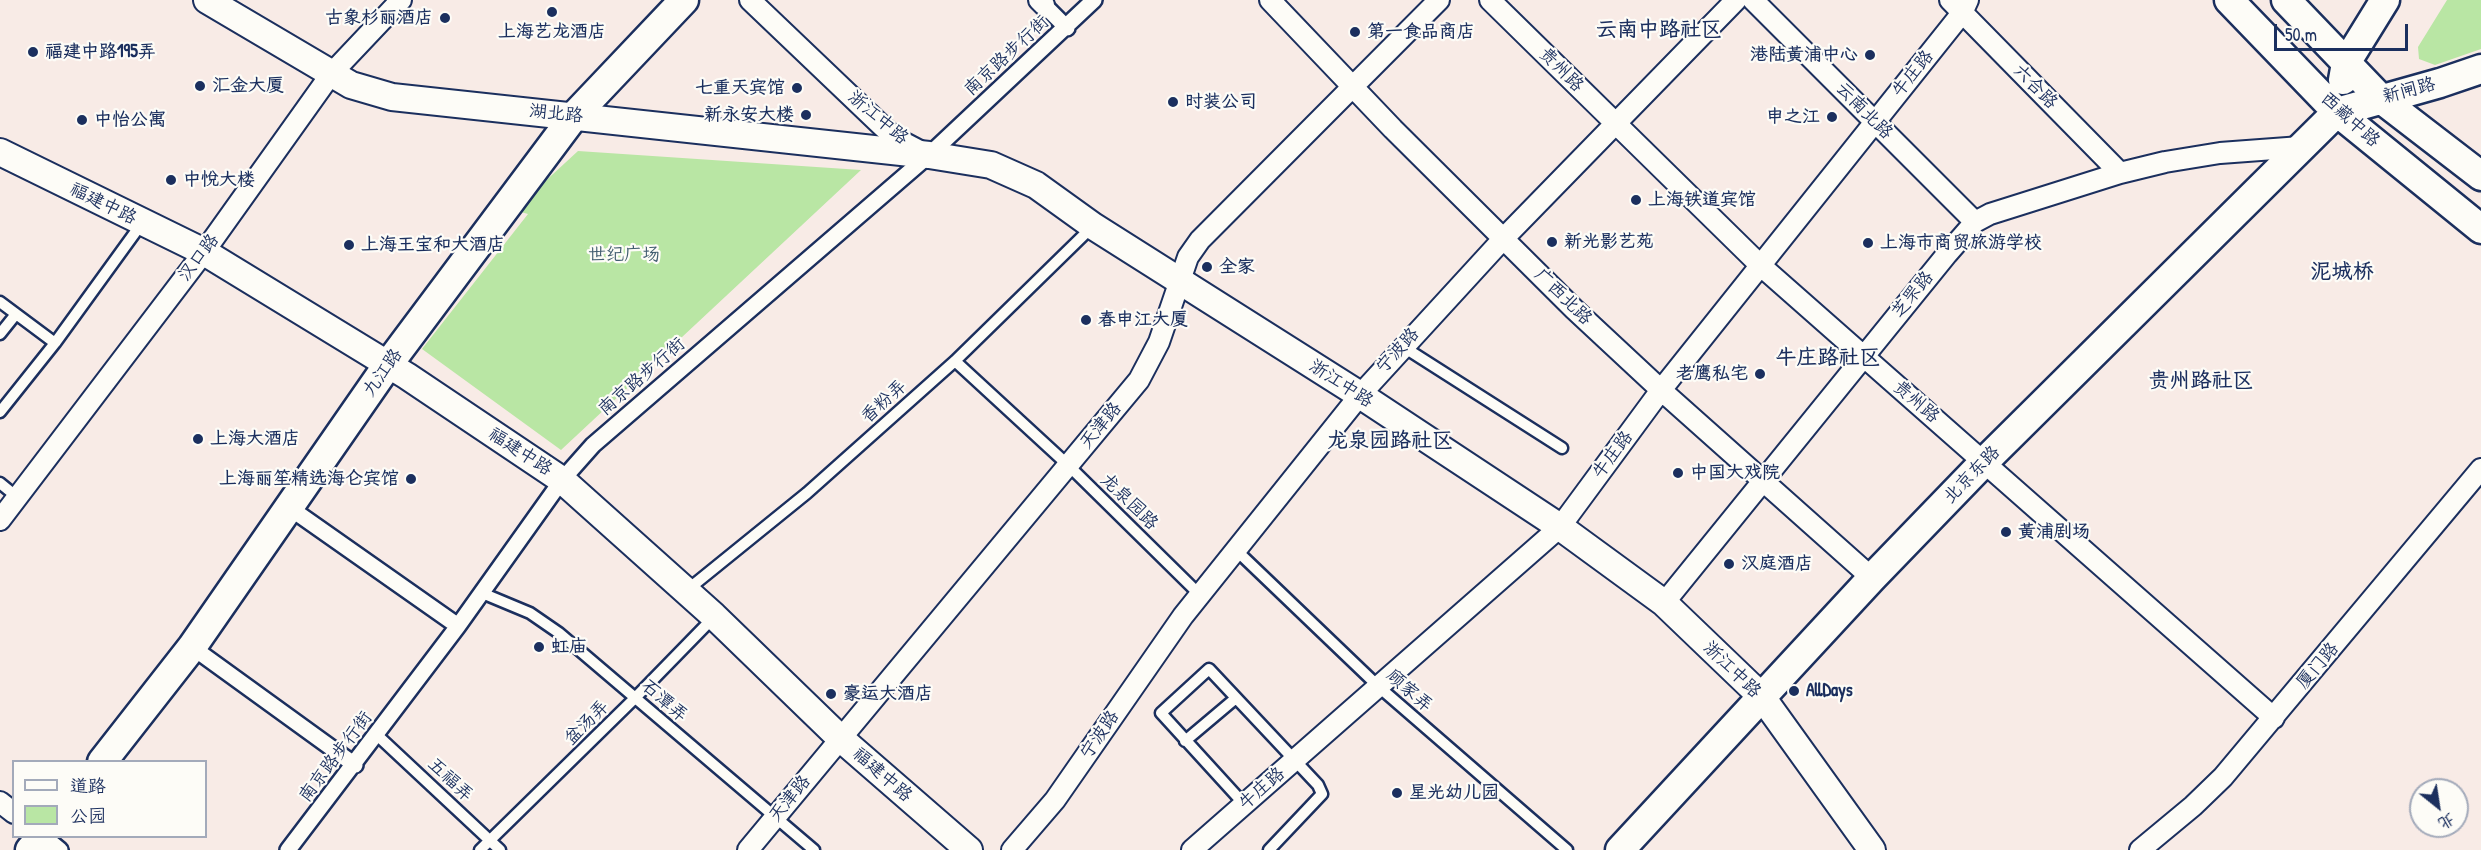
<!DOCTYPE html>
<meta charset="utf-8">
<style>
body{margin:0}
#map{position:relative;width:2481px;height:850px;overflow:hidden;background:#f8ebe6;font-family:"Patrick Hand","LXGW WenKai TC",sans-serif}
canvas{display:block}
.legend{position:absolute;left:12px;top:760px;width:195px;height:78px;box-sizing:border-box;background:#fdfcf7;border:2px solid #a3aaba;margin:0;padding:8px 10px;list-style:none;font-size:18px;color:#1b2f5e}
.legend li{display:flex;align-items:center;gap:12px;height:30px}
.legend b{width:30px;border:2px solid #a3aaba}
.north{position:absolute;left:2409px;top:778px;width:60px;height:60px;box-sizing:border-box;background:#fdfcf7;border:2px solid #a3aaba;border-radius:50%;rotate:150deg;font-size:16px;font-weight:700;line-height:24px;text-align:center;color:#1b2f5e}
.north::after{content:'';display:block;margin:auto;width:21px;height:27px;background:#1b2f5e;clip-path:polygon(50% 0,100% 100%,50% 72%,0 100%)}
.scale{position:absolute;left:2274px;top:24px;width:134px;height:27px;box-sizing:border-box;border:3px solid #1b2f5e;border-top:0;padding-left:8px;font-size:18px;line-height:21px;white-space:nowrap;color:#1b2f5e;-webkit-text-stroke:4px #fdfcf7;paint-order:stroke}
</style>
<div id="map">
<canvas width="2481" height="850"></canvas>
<ul class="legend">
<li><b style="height:8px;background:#fdfcf7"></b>道路</li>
<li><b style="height:16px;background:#b9e6a4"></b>公园</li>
</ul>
<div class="north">北</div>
<div class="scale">50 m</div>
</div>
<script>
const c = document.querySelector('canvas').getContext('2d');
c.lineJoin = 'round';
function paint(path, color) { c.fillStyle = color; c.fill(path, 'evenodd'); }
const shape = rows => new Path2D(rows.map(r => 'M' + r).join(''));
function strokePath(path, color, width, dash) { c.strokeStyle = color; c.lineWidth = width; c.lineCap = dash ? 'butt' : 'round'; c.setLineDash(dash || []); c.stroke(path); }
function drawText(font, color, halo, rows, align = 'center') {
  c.font = font + ' "Patrick Hand","LXGW WenKai TC",sans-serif'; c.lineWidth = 4.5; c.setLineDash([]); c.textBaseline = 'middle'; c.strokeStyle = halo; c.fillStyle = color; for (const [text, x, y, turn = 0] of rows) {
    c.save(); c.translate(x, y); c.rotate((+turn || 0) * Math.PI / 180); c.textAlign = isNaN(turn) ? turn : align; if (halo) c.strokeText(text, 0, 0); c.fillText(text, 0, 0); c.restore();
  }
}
const green = shape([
 [2447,0,2481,0,2481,49,2435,65,2419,59,2418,47],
 [578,151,861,170,561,450,422,349,528,214,514,210]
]);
const service = shape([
 [0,302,55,343],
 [0,334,16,314],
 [1402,346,1562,448],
 [955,361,1069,466,1200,595],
 [0,412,55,343,142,223],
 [0,483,17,497],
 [1236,550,1379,687,1567,850],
 [686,591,807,493,955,361,1092,227],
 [482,593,530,613,559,633,814,850],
 [377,735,500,850],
 [1185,741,1236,698],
 [1244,804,1161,713,1209,669,1318,785,1322,794,1269,850],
 [480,850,635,698,714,617]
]);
const pedestrian = shape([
 [1044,5,1067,28],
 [290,508,458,626],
 [192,647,355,765],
 [43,836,60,850],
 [288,850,458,626,562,480,593,445,929,155,1094,0]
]);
const minor = shape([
 [750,0,881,125,895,138,918,150],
 [1039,0,1044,5],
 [1270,0,1393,129,1574,309,1661,390,1872,578],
 [1490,0,1760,265,2274,718],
 [1753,0,1975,222],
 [1950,0,2120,173],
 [0,520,204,252,331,74,401,0],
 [1664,603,1947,254,1975,222,1990,214,2120,173,2165,162,2220,153,2301,147],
 [0,802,14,813],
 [748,850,1139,380,1159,342,1188,257,1200,240,1439,0],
 [1012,850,1055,800,1183,616,1360,395,1503,239,1736,0],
 [1192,850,1560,527,1661,390,1962,13,1968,0],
 [2140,850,2193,806,2223,777,2481,469]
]);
const tertiary = shape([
 [207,0,351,85,392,97,929,155,991,165,1036,185,1093,226,1360,395,1560,527,1664,603,1762,697,1872,850],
 [0,152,204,252,407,376,562,480,714,616,840,738,969,850]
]);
const secondary = shape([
 [2229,0,2337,112,2481,229],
 [2286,0,2381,99,2481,176],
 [2343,80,2346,63,2385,0],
 [102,762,192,647,387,366,574,116,684,0],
 [30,850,42,836],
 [1620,850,1872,578,1985,461,2337,112,2440,83,2481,69]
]);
const markers = [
 [552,12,6,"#1b2f5e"],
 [445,18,6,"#1b2f5e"],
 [1355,32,6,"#1b2f5e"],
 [33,52,6,"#1b2f5e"],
 [1870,55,6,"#1b2f5e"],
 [200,86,6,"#1b2f5e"],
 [797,88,6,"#1b2f5e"],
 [1173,102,6,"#1b2f5e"],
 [806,115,6,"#1b2f5e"],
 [1832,117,6,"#1b2f5e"],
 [82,120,6,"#1b2f5e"],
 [171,180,6,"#1b2f5e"],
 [1636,200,6,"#1b2f5e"],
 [1552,242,6,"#1b2f5e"],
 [1868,243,6,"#1b2f5e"],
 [349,245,6,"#1b2f5e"],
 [1207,267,6,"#1b2f5e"],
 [1086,320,6,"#1b2f5e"],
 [1760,374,6,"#1b2f5e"],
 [198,439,6,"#1b2f5e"],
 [1678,473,6,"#1b2f5e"],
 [411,479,6,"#1b2f5e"],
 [2006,532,6,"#1b2f5e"],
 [1729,564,6,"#1b2f5e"],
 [539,647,6,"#1b2f5e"],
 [1794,691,6,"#1b2f5e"],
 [831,694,6,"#1b2f5e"],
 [1397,793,6,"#1b2f5e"]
];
const poiNames = [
 ["古象杉丽酒店",433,18,"right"],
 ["上海艺龙酒店",552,32,"center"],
 ["第一食品商店",1367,32],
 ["福建中路195弄",45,52],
 ["港陆黄浦中心",1858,55,"right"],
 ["汇金大厦",212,86],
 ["七重天宾馆",785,88,"right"],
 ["时装公司",1185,102],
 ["新永安大楼",794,115,"right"],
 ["申之江",1820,117,"right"],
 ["中怡公寓",94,120],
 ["中悦大楼",183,180],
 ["上海铁道宾馆",1648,200],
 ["新光影艺苑",1564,242],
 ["上海市商贸旅游学校",1880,243],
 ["上海王宝和大酒店",361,245],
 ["全家",1219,267],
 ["春申江大厦",1098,320],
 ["老鹰私宅",1748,374,"right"],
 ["上海大酒店",210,439],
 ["中国大戏院",1690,473],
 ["上海丽笙精选海仑宾馆",399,479,"right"],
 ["黄浦剧场",2018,532],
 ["汉庭酒店",1741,564],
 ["虹庙",551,647],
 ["AllDays",1806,691],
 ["豪运大酒店",843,694],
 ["星光幼儿园",1409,793]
];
const streetNames = [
 ["南京路步行街",1007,56,-43],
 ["贵州路",1561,70,45],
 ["牛庄路",1913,74,-51],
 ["六合路",2035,87,45],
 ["新闸路",2409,91,-15],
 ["云南北路",1864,111,45],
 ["湖北路",556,114,6],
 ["浙江中路",878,118,40],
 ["西藏中路",2350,120,42],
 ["福建中路",103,204,26],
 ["汉口路",199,258,-53],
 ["芝罘路",1913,295,-51],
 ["广西北路",1563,297,44],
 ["宁波路",1398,351,-48],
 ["九江路",383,373,-55],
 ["南京路步行街",642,377,-41],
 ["浙江中路",1341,384,33],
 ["香粉弄",884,402,-42],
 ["贵州路",1916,402,41],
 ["天津路",1101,426,-51],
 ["福建中路",520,452,33],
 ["牛庄路",1613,455,-53],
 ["北京东路",1972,475,-46],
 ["龙泉园路",1129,502,44],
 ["厦门路",2318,666,-50],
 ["浙江中路",1732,670,44],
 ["顾家弄",1409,691,41],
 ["石潭弄",664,701,41],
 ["盆汤弄",587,723,-45],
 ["宁波路",1100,735,-56],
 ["南京路步行街",336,757,-53],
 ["福建中路",882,775,41],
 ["五福弄",450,780,43],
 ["牛庄路",1262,789,-41],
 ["天津路",790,799,-51]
];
const parkNames = [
 ["世纪广场",624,255]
];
const quarterNames = [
 ["云南中路社区",1659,30],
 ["泥城桥",2342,272],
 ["牛庄路社区",1828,358],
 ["贵州路社区",2201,381],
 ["龙泉园路社区",1390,441]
];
paint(green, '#b9e6a4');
strokePath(service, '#1b2f5e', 15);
strokePath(pedestrian, '#1b2f5e', 20);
strokePath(minor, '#1b2f5e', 24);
strokePath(tertiary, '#1b2f5e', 30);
strokePath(secondary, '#1b2f5e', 33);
strokePath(service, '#fdfcf7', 10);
strokePath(pedestrian, '#fdfcf7', 15);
strokePath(minor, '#fdfcf7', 20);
strokePath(tertiary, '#fdfcf7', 26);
strokePath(secondary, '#fdfcf7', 28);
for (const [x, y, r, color] of markers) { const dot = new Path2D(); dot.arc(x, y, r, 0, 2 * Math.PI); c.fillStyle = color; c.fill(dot); strokePath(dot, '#fdfcf7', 2); }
drawText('bold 18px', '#1b2f5e', '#fdfcf7', poiNames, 'left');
drawText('18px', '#1b2f5e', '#fdfcf7', streetNames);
drawText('18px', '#425d70', '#fdfcf7', parkNames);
drawText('bold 21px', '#1b2f5e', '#fdfcf7', quarterNames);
</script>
